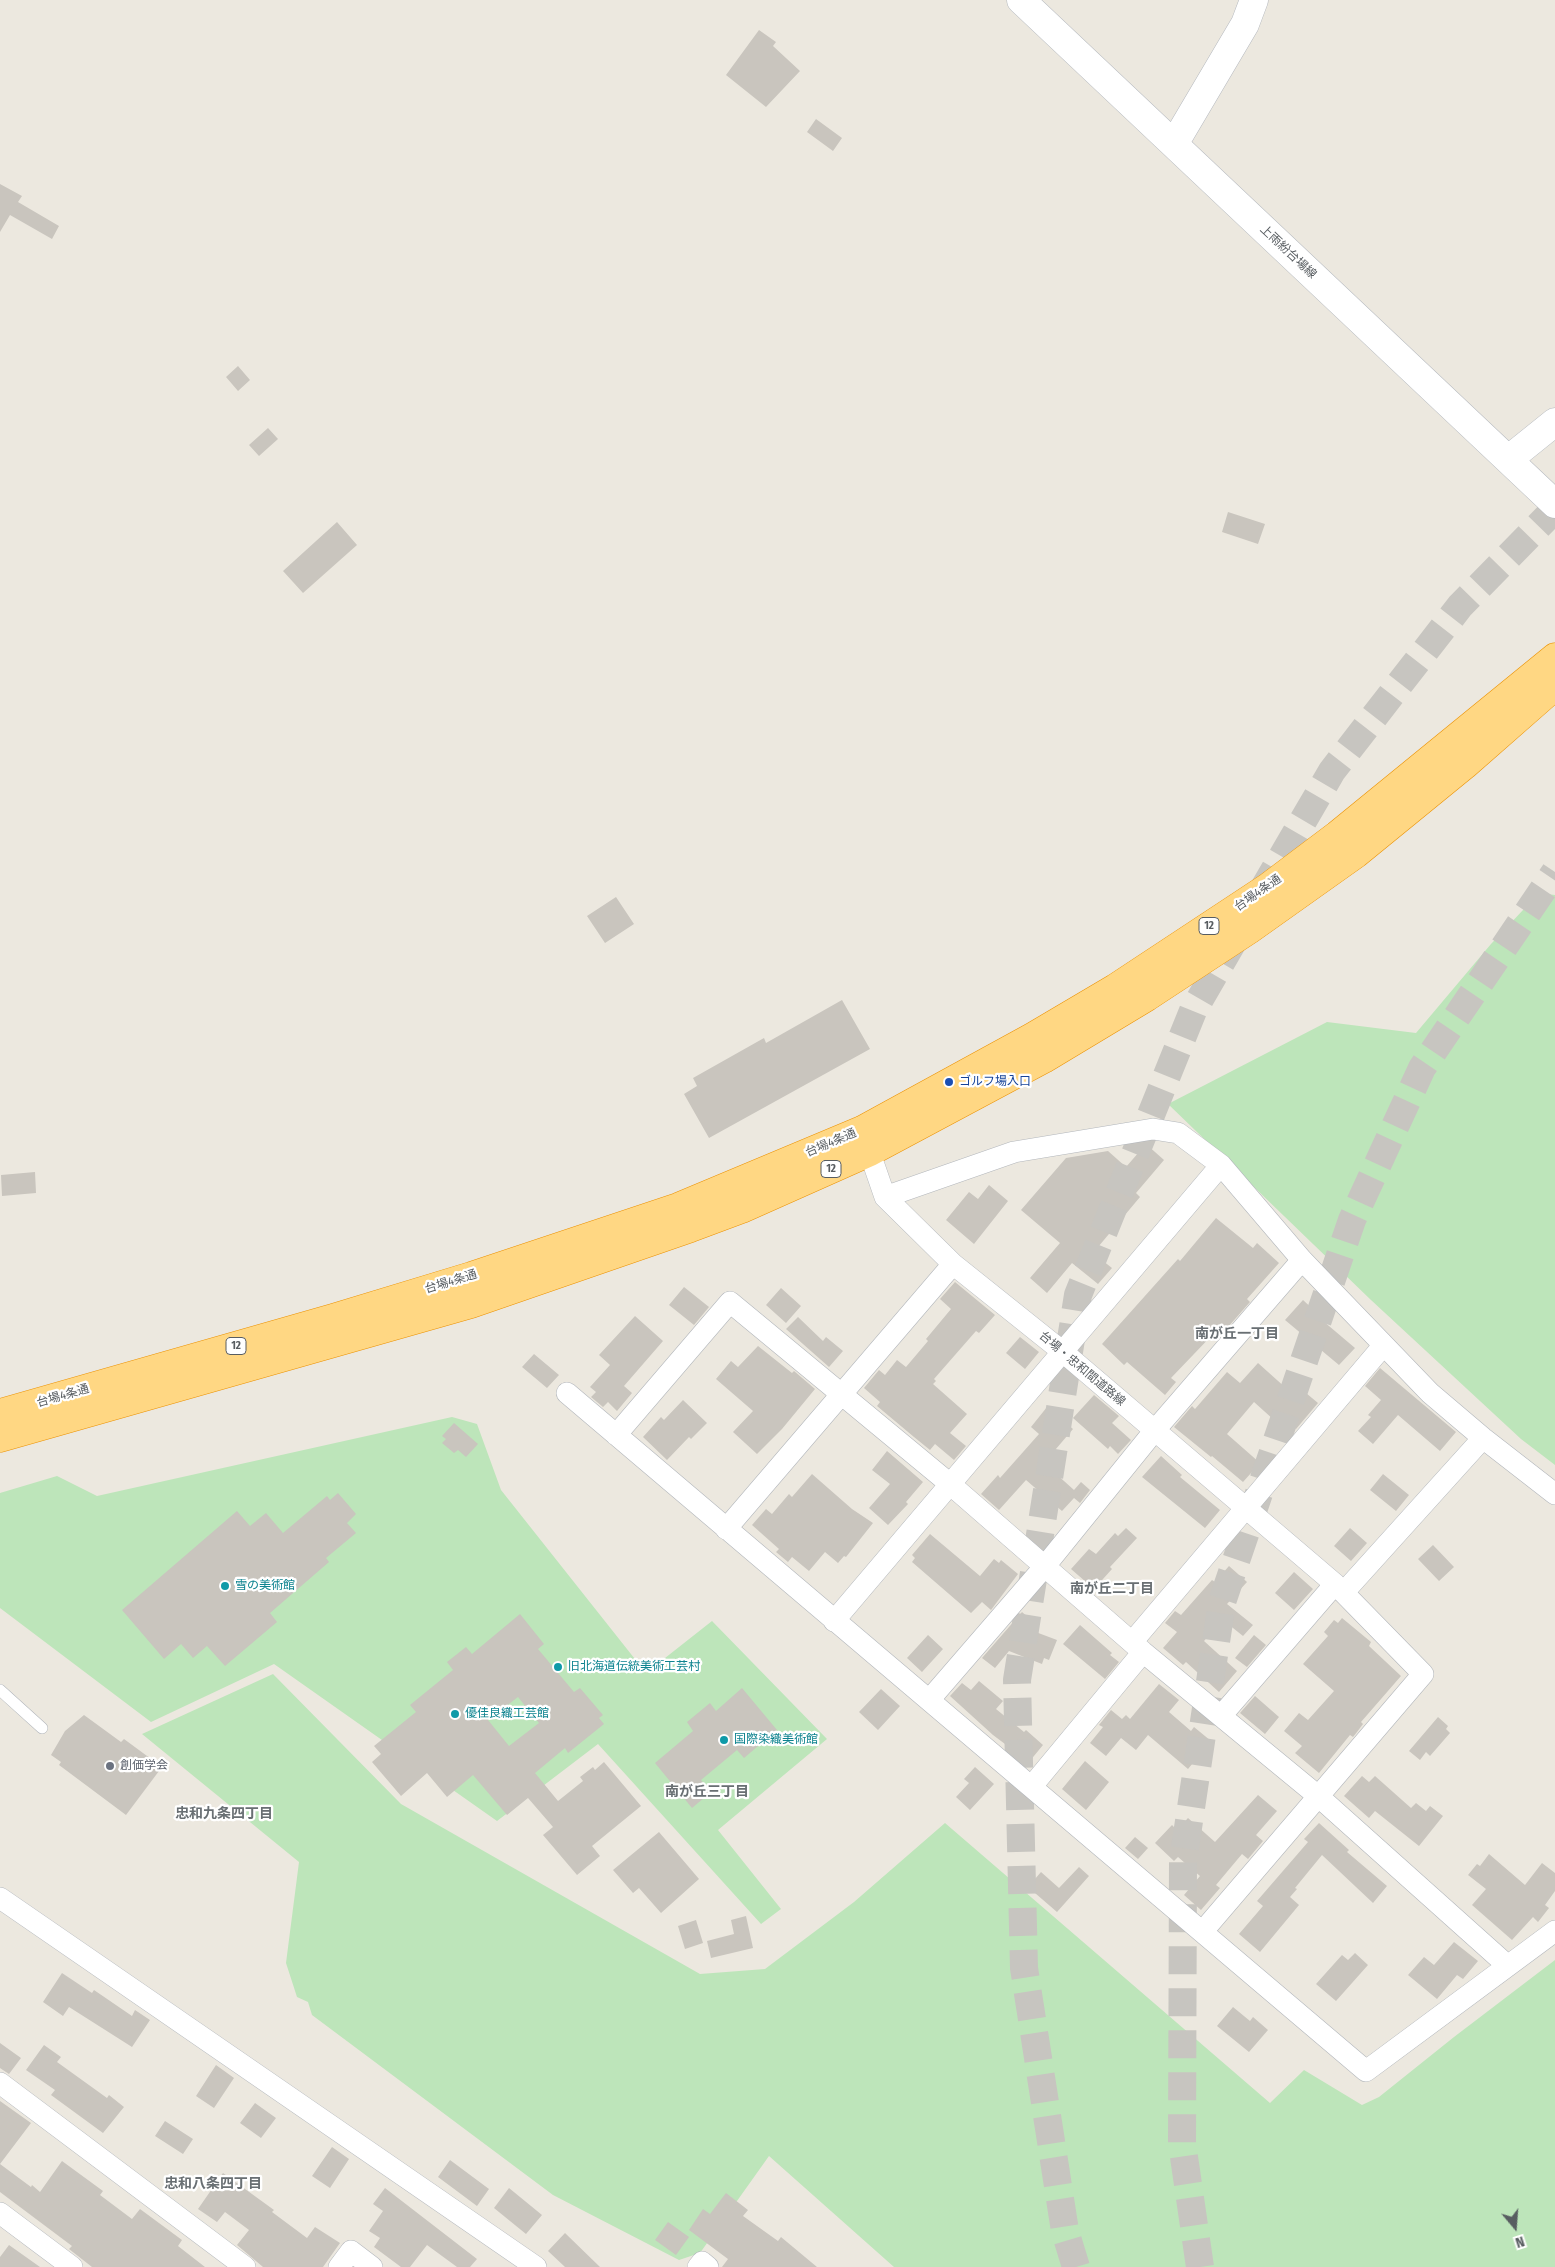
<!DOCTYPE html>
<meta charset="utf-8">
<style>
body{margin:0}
#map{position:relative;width:1555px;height:2267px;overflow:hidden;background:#ece8df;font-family:"Fira Sans Condensed",sans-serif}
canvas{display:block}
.north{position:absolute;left:1490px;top:2202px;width:50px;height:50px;-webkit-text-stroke:4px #fff;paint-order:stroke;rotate:162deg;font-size:14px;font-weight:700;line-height:20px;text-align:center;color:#585d61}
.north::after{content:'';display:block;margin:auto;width:18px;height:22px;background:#585d61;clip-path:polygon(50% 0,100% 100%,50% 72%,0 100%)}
</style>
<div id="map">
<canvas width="1555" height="2267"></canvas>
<div class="north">N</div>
</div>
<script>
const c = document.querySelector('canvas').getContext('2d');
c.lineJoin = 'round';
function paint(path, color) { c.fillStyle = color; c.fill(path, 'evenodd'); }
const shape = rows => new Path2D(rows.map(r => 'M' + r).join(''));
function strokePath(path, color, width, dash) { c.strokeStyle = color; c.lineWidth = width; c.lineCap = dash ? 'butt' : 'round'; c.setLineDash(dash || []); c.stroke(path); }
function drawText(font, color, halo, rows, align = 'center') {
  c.font = font + ' "Fira Sans Condensed","Noto Sans JP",sans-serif'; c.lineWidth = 4.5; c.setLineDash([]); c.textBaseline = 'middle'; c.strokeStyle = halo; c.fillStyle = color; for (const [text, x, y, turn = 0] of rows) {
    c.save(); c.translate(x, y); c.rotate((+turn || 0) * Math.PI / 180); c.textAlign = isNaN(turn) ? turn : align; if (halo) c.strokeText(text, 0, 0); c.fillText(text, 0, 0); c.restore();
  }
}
const green = shape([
 [1539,893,1555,895,1555,1465,1521,1439,1371,1300,1168,1104,1327,1022,1416,1033,1491,944],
 [452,1417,477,1424,501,1490,646,1673,712,1621,827,1739,718,1830,781,1909,761,1924,598,1744,497,1821,274,1664,151,1722,0,1608,0,1493,57,1476,97,1496],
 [273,1674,401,1804,700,1974,765,1969,854,1902,945,1823,1270,2103,1304,2070,1362,2105,1379,2097,1454,2037,1555,1960,1555,2267,894,2267,769,2156,700,2253,679,2260,553,2195,312,2015,308,2002,297,1997,286,1963,299,1862,142,1734]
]);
const building = shape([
 [759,30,776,42,773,46,800,71,766,107,726,75],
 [816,119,842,138,833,151,807,132],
 [0,184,22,196,18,202,59,226,52,239,10,215,0,232],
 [238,366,250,380,238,391,226,377],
 [268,428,278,439,259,456,249,445],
 [1228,512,1265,524,1258,544,1222,532],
 [337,522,357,545,303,593,283,571],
 [616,897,634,924,605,943,587,916],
 [842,1000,870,1049,709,1138,684,1094,697,1086,693,1078,764,1038,766,1043],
 [1146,1144,1164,1160,1136,1193,1140,1197,1093,1253,1112,1268,1098,1284,1072,1263,1047,1293,1030,1278,1060,1243,1021,1210,1066,1158,1108,1151,1126,1167],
 [35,1172,36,1193,2,1196,1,1175],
 [989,1185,1008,1201,974,1244,946,1220,969,1192,978,1199],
 [1216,1218,1253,1248,1257,1243,1279,1263,1247,1299,1250,1302,1221,1335,1216,1331,1171,1378,1176,1382,1165,1395,1127,1362,1124,1365,1102,1344,1178,1259,1180,1261],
 [955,1282,995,1315,979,1333,976,1331,934,1379,936,1381,933,1384,967,1414,950,1433,966,1446,954,1460,935,1444,930,1450,914,1437,877,1406,880,1402,864,1388,879,1370,885,1375,897,1360,906,1367,928,1341,926,1339,951,1309,940,1299],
 [684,1287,709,1307,694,1325,669,1305],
 [781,1288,801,1306,786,1323,766,1305],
 [1303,1300,1318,1314,1316,1315,1355,1348,1339,1365,1285,1320],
 [635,1316,663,1341,624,1386,632,1393,617,1411,608,1402,603,1407,591,1397,596,1392,590,1387,610,1365,599,1355],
 [798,1317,823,1341,826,1337,843,1351,829,1367,786,1329],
 [1020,1337,1039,1352,1025,1369,1006,1353],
 [758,1346,792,1373,794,1371,815,1389,782,1429,757,1454,733,1432,753,1411,716,1379,731,1361,738,1367],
 [534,1354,559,1375,547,1388,522,1367],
 [1258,1363,1287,1389,1289,1385,1303,1397,1306,1393,1318,1403,1296,1429,1279,1414,1274,1420,1254,1402,1227,1434,1260,1463,1243,1482,1212,1456,1211,1457,1174,1427,1192,1406,1195,1409,1227,1372,1240,1383],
 [1380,1368,1456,1432,1440,1451,1398,1415,1373,1444,1358,1431,1371,1417,1368,1415,1381,1400,1365,1386],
 [1094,1395,1119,1416,1112,1423,1131,1440,1118,1454,1110,1446,1108,1449,1073,1418],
 [683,1400,707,1423,691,1439,689,1437,667,1460,643,1437,661,1417,664,1420],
 [1047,1407,1073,1429,1044,1463,1074,1490,1081,1482,1090,1490,1080,1503,1074,1498,1062,1511,1026,1480,999,1510,981,1494,998,1475,1000,1478,1039,1434,1031,1427],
 [454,1423,478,1444,466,1457,458,1450,454,1453,442,1443,446,1439,442,1436],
 [887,1451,923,1482,906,1502,908,1504,888,1525,869,1508,890,1484,872,1470],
 [1161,1456,1182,1475,1180,1477,1220,1510,1205,1528,1142,1477],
 [812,1474,852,1509,873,1523,846,1557,844,1556,838,1563,825,1552,809,1571,792,1557,788,1562,776,1552,779,1549,752,1525,766,1509,772,1514,789,1494,792,1497],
 [1383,1474,1409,1495,1396,1511,1370,1490],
 [338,1493,356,1514,347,1523,356,1533,326,1558,329,1562,270,1613,277,1622,225,1666,207,1646,193,1658,181,1644,164,1659,122,1610,237,1511,250,1526,266,1513,283,1533,327,1496,330,1500],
 [1126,1528,1137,1538,1110,1567,1112,1569,1094,1589,1071,1569,1089,1549,1096,1554,1115,1533,1118,1536],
 [1350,1528,1367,1543,1351,1561,1334,1546],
 [930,1534,980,1576,994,1559,999,1563,1001,1560,1018,1574,991,1610,982,1602,971,1613,912,1562,915,1558,912,1555],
 [1433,1545,1454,1567,1439,1581,1418,1559],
 [1229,1566,1247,1582,1227,1604,1253,1625,1243,1636,1223,1620,1204,1641,1237,1671,1219,1692,1186,1662,1183,1665,1163,1648,1177,1632,1165,1623,1175,1611,1181,1615,1212,1580,1215,1582],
 [1294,1572,1313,1589,1294,1610,1275,1593],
 [1022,1612,1031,1620,1025,1628,1057,1640,1049,1660,1044,1658,1042,1664,1009,1651,995,1668,982,1658],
 [520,1614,544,1644,538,1649,574,1692,580,1688,603,1715,599,1718,604,1724,568,1753,565,1748,535,1773,558,1801,583,1781,580,1777,593,1767,595,1770,604,1762,641,1806,592,1846,600,1856,577,1875,543,1835,553,1827,528,1798,507,1815,473,1775,447,1797,427,1773,401,1796,372,1762,381,1754,374,1746,416,1712,410,1705,453,1670,447,1662,466,1647,472,1654],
 [518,1697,539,1723,509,1746,488,1720],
 [1342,1618,1371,1642,1369,1646,1401,1676,1361,1722,1363,1724,1357,1732,1353,1737,1350,1735,1319,1773,1295,1753,1302,1746,1284,1731,1299,1713,1308,1720,1334,1691,1303,1664,1328,1636,1324,1632,1334,1620,1338,1623],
 [1080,1625,1112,1653,1110,1655,1119,1662,1105,1679,1063,1644],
 [928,1635,943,1649,922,1672,907,1658],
 [1254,1635,1266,1645,1247,1667,1235,1658],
 [979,1681,1003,1701,996,1709,1024,1732,1026,1730,1043,1745,1029,1762,1007,1742,1005,1744,993,1735,950,1696,962,1683,971,1690],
 [1159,1684,1179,1700,1169,1712,1191,1731,1194,1727,1211,1741,1188,1769,1148,1735,1136,1750,1121,1738,1106,1756,1090,1743,1103,1727,1099,1725,1111,1710,1122,1719,1126,1715,1130,1719],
 [742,1688,777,1730,744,1758,737,1750,701,1780,711,1792,692,1808,655,1763,693,1731,687,1722,710,1703,716,1711],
 [881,1689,900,1706,878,1730,859,1712],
 [1255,1696,1279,1717,1265,1734,1240,1713],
 [84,1715,121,1742,124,1739,162,1767,126,1815,59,1765,61,1762,51,1755,65,1731],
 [1438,1717,1448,1726,1446,1729,1450,1733,1430,1756,1426,1752,1420,1760,1409,1751],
 [1085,1761,1109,1782,1086,1810,1062,1789],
 [975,1767,994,1784,970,1810,956,1797,969,1783,964,1779],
 [1362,1776,1369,1782,1375,1776,1411,1808,1416,1803,1426,1811,1430,1806,1443,1816,1419,1846,1375,1811,1369,1818,1344,1796],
 [1258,1795,1277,1811,1256,1835,1263,1841,1248,1859,1242,1854,1216,1885,1220,1888,1201,1910,1184,1895,1200,1876,1178,1857,1174,1861,1155,1843,1172,1825,1177,1830,1188,1818,1215,1842],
 [1319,1823,1349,1850,1347,1852,1387,1886,1373,1903,1322,1855,1295,1888,1297,1889,1290,1897,1299,1905,1260,1952,1239,1934,1263,1906,1257,1901,1308,1842,1304,1839],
 [659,1832,699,1879,661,1913,639,1888,633,1893,613,1870],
 [1135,1837,1148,1848,1138,1859,1125,1848],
 [1489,1854,1525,1885,1542,1863,1555,1873,1555,1891,1545,1905,1549,1908,1538,1922,1533,1917,1512,1940,1472,1905,1486,1889,1468,1875,1477,1864,1480,1866],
 [1079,1867,1089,1876,1057,1912,1028,1887,1041,1872,1059,1888],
 [746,1916,753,1948,711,1958,707,1941,734,1934,731,1920],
 [696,1920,703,1943,685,1949,678,1926],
 [1454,1942,1478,1961,1463,1979,1457,1975,1437,1999,1408,1975,1424,1957,1434,1965],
 [1355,1953,1368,1965,1336,2001,1316,1984,1342,1955,1348,1960],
 [62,1973,92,1993,94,1990,132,2016,135,2010,150,2020,132,2047,69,2007,63,2016,43,2002],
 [1233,2007,1250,2021,1253,2017,1268,2030,1249,2052,1217,2026],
 [0,2043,21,2058,9,2074,0,2068],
 [44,2045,61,2057,57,2062,107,2098,109,2095,124,2107,103,2133,51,2095,55,2090,26,2070],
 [216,2065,234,2078,214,2108,196,2096],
 [0,2101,31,2123,0,2164],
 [255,2103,276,2118,261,2138,240,2123],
 [165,2121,193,2139,183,2154,155,2136],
 [332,2147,349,2159,330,2188,312,2176],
 [450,2160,489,2189,477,2206,438,2177],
 [62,2161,103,2191,100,2195,132,2219,140,2209,182,2240,178,2246,205,2267,92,2267,69,2249,72,2246,0,2192,0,2164,31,2187,32,2185,40,2192],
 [223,2173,274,2210,272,2212,307,2238,315,2227,340,2243,323,2267,263,2267,237,2245,249,2230,225,2212,217,2222,198,2209],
 [385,2188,477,2259,470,2267,457,2267,427,2245,410,2267,401,2267,374,2247,380,2238,369,2231,383,2211,373,2204],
 [509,2188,542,2215,526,2234,494,2208],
 [726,2193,748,2210,743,2216,778,2241,781,2237,817,2267,722,2267,728,2259,689,2230,703,2209,710,2214],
 [668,2222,689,2237,676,2255,655,2240],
 [565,2233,600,2267,565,2267,548,2251],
 [9,2245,40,2267,0,2267,0,2257]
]);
const highwayTunnel = shape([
 [1261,893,1332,771,1460,606,1555,509],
 [1076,2267,1065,2231,1024,1968,1017,1680,1078,1295,1193,1011,1237,935],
 [1200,2267,1182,2143,1183,1861,1222,1602,1352,1220,1422,1068,1555,872]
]);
const lane = shape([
 [0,1690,42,1728]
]);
const street = shape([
 [865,1139,885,1197,953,1264,1063,1352,1335,1584,1423,1674,1203,1931],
 [885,1197,1014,1152,1153,1129,1178,1133,1221,1165,1302,1260,1430,1393,1483,1438,1555,1494],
 [567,1393,1366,2071,1555,1931],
 [616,1435,730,1302,950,1484,1143,1652,1318,1796,1508,1966],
 [726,1529,953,1264],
 [1344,1592,1483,1438],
 [834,1621,1221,1165],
 [1133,1641,1383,1346],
 [930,1699,1045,1566,1155,1430,1302,1260],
 [1221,1716,1335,1584],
 [1032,1786,1143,1652],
 [0,1898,536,2267],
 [0,2083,245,2267],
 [0,2213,72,2267],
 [339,2267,351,2251,372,2267],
 [698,2267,702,2262,708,2267]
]);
const secondary = shape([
 [1021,0,1555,504],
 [1174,144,1245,24,1254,0],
 [1509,459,1555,422]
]);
const highway = shape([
 [0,1413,333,1318,471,1276,678,1207,862,1130,1032,1037,1115,988,1268,887,1337,835,1555,657],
 [0,1438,471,1304,691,1228,742,1209,870,1152,1044,1059,1147,997,1249,930,1356,854,1465,765,1555,686]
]);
const markers = [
 [949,1082,5,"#1a4fb4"],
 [225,1586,5,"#0f9aa8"],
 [558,1667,5,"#0f9aa8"],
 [455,1714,5,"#0f9aa8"],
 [724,1740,5,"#0f9aa8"],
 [110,1766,5,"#6b7280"]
];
const shields = [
 [1209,926,20],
 [831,1169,20],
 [236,1346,20]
];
const shieldNames = [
 ["12",1209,926],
 ["12",831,1169],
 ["12",236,1346]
];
const streetNames = [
 ["上雨紛台場線",1288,252,43],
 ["台場4条通",1258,893,-35],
 ["台場4条通",831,1143,-23],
 ["台場4条通",451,1282,-17],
 ["台場・忠和間道路線",1082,1369,40],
 ["台場4条通",63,1396,-16]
];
const transitNames = [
 ["ゴルフ場入口",959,1082]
];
const cultureNames = [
 ["雪の美術館",235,1586],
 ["旧北海道伝統美術工芸村",568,1667],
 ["優佳良織工芸館",465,1714],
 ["国際染織美術館",734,1740]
];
const worshipNames = [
 ["創価学会",120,1766]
];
const neighbourhoodNames = [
 ["南が丘一丁目",1237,1334],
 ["南が丘二丁目",1112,1589],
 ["南が丘三丁目",707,1792],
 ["忠和九条四丁目",224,1814],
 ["忠和八条四丁目",213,2184]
];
paint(green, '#bde5ba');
paint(building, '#c9c5be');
strokePath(highwayTunnel, '#c7c5c0', 28, [28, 14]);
strokePath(lane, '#b2b6bb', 12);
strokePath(street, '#b2b6bb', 22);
strokePath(secondary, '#b3b7bd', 29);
strokePath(highway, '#eb9100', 29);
strokePath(lane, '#fff', 11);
strokePath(street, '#fff', 21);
strokePath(secondary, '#fff', 28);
strokePath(highway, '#ffd783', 28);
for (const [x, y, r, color] of markers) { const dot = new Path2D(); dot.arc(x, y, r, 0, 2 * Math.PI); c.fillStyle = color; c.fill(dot); strokePath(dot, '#fff', 2); }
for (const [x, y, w] of shields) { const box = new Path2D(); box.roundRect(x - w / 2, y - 8.5, w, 17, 4); c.fillStyle = '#fff'; c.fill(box); strokePath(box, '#585d61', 1); }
drawText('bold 11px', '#585d61', null, shieldNames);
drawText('12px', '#585d61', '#fff', streetNames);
drawText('12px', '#164399', '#fff', transitNames, 'left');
drawText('12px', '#0d838f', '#fff', cultureNames, 'left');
drawText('12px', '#5b616d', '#fff', worshipNames, 'left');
drawText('bold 14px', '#696f73', '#fff', neighbourhoodNames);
</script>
